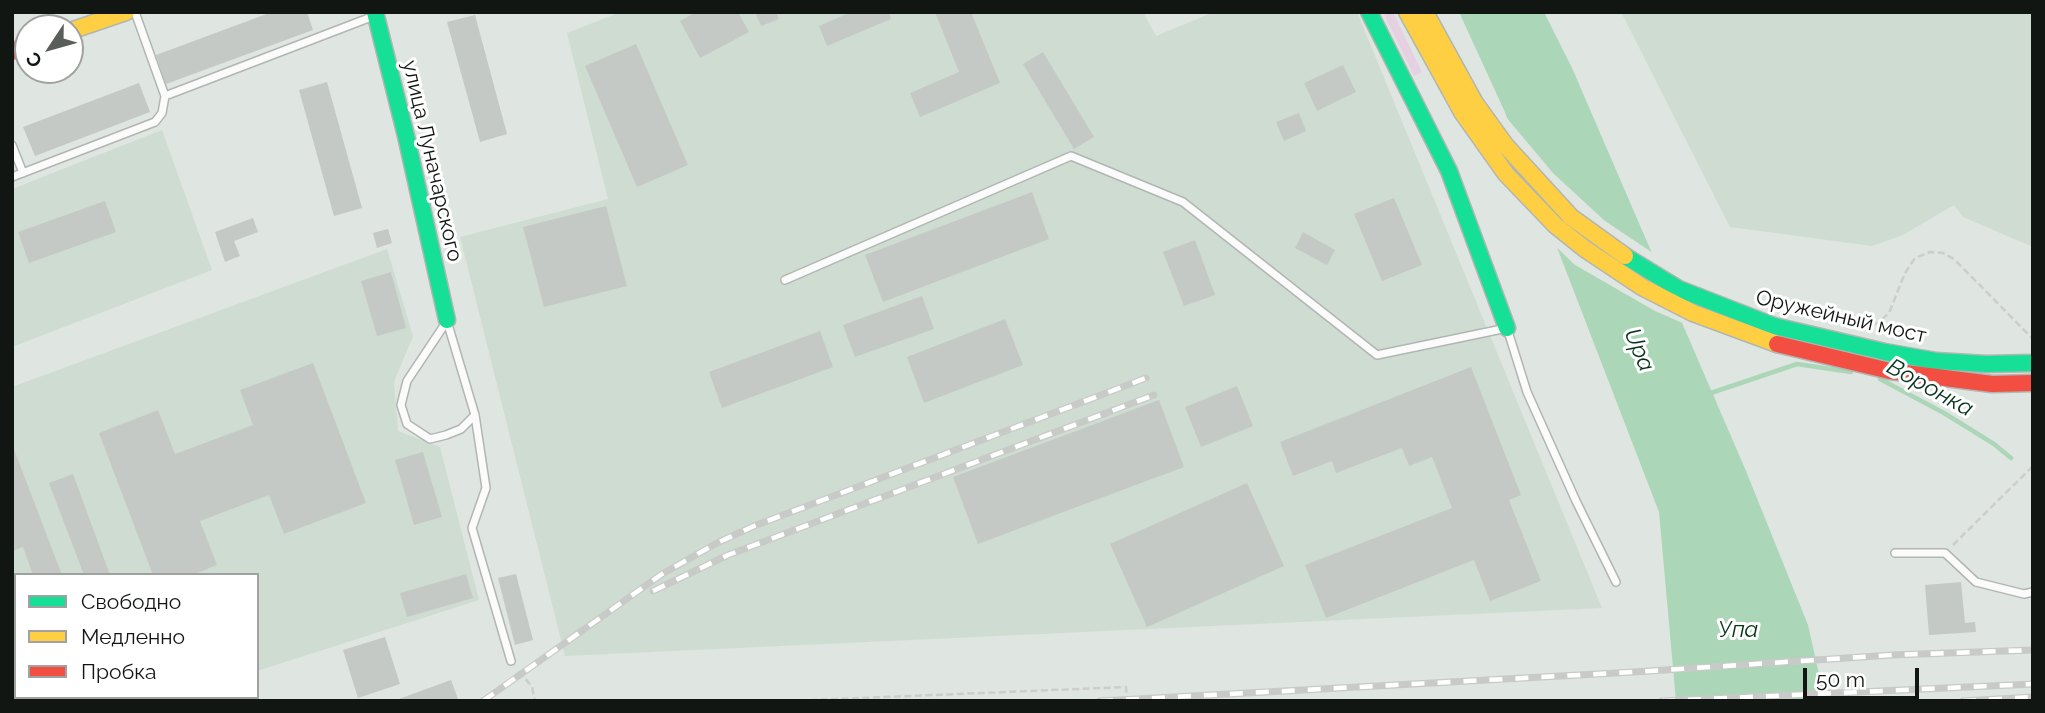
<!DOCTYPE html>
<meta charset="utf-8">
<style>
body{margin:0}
#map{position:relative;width:2045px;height:713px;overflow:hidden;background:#dfe5e0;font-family:Raleway,sans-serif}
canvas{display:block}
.frame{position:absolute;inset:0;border:14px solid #121613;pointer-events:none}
.legend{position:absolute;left:14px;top:573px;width:245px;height:126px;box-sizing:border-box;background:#fff;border:2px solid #a0a2a1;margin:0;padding:9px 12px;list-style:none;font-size:21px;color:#121613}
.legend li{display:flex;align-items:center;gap:14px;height:35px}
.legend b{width:35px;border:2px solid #a0a2a1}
.north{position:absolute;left:14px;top:14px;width:70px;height:70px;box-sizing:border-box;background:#fff;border:2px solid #a0a2a1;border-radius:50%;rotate:234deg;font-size:19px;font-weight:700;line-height:28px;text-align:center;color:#121613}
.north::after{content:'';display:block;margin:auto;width:24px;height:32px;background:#5a5e5b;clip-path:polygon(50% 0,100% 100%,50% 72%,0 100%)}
.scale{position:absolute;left:1803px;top:668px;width:116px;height:32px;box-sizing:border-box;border:4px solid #121613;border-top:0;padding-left:9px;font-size:21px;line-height:24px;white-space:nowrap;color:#121613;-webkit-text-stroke:5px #fff;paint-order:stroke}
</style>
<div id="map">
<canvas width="2045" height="713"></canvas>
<div class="frame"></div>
<ul class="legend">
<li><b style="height:9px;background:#16e098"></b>Свободно</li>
<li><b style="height:9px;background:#ffcf43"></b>Медленно</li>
<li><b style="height:9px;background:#f24e42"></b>Пробка</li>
</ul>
<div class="north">С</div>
<div class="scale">50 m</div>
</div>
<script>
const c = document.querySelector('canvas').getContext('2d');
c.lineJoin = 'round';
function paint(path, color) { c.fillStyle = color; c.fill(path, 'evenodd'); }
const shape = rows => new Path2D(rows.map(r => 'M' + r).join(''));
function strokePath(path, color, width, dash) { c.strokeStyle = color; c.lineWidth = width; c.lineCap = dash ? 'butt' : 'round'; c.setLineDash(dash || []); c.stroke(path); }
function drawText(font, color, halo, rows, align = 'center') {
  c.font = font + ' Raleway,sans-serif'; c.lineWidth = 6; c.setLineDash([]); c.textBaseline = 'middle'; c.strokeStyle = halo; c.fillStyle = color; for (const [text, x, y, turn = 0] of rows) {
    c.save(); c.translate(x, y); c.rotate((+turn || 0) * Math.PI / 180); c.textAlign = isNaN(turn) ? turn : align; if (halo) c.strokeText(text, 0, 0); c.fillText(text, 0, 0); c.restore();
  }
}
const built = shape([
 [621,12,1143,12,1156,36,1214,12,1357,12,1602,608,565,656,460,237,608,199,567,33],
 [1621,12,2033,12,2033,247,1963,217,1954,205,1903,235,1872,246,1730,227],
 [162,130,212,270,12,347,12,189],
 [387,249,413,336,394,382,398,431,440,447,479,600,257,671,257,575,16,575,16,697,175,697,165,701,12,701,12,387]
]);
const green = shape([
 [1383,12,1393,12,1422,72,1414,76]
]);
const water = shape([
 [1459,12,1544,12,1572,68,1746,471,1808,625,1825,701,1676,701,1659,512,1504,110]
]);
const pier = shape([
 [1501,111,1553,173,1605,221,1656,255,1687,325,1655,311,1575,265,1553,244]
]);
const stream = shape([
 [1880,379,1944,413,1994,444,2011,458],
 [1708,394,1797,364,1851,372]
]);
const building = shape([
 [272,12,307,12,313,30,166,84,156,55],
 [696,12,738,12,749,32,700,58,680,21],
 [755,12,776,12,779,19,761,26],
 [851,12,889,12,891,19,827,46,819,26],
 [935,12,971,12,1000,83,920,117,910,93,959,72],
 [475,15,507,134,480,142,447,22],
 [636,44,688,165,637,187,585,66],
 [1043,52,1094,137,1074,149,1023,64],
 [1343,65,1356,92,1317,111,1304,83],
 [327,82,362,208,334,216,299,90],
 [139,83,150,112,35,156,23,127],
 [1299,113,1306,131,1284,141,1276,122],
 [1032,192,1049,239,883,302,865,255],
 [1394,198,1422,265,1382,281,1354,214],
 [105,201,116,232,29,263,18,232],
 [606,206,627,286,544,307,523,227],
 [253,218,258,232,234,241,240,256,225,262,215,232],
 [388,229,392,243,377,248,373,233],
 [1303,232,1335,250,1327,265,1295,248],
 [1195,240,1215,295,1184,306,1163,252],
 [391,272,406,328,377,336,361,281],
 [922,296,934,329,855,357,843,325],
 [1005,319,1023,365,924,403,907,357],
 [820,331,833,367,722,408,709,372],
 [313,363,366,503,284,534,269,495,200,521,217,565,192,575,153,575,99,433,158,410,175,454,253,425,240,390],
 [1471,367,1521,495,1509,500,1541,581,1490,601,1474,560,1326,618,1305,565,1452,508,1432,457,1409,466,1402,448,1336,473,1332,461,1293,476,1280,442],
 [1237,386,1253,426,1201,447,1185,407],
 [1159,400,1184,467,978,544,953,477],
 [12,444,62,575,33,575,23,547,12,551],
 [423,452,442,517,414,525,395,460],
 [73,474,110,575,84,575,49,483],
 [1247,483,1284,566,1147,627,1110,544],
 [466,574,473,598,407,617,400,593],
 [516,574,533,640,515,645,498,578],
 [1961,582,1965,623,1975,622,1976,632,1929,635,1925,585],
 [385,637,400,684,358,698,343,650],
 [451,680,458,699,396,701,396,700]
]);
const path = shape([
 [1863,327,1878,323,1889,313,1905,273,1915,258,1930,252,1943,253,1954,259,2033,339],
 [1953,545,2033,466],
 [519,671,532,687,535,701],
 [789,701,1126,687,1127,701]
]);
const lane = shape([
 [135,12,165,96],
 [12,145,23,173],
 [12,177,155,122,162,113,165,96,374,16],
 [785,280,1071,156,1183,202,1377,355,1507,328,1527,392,1576,501,1616,582],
 [447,321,475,415,486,488,472,528,511,661],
 [447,321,407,381,401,405,407,424,430,439,446,435,461,429,475,415],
 [1895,553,1945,553,1976,582,2024,594,2033,592]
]);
const fast = shape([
 [375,12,406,136,447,320],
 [1369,12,1449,171,1507,328],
 [1625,256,1679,289,1774,326,1885,352,1936,361,1986,364,2033,363]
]);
const slow = shape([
 [1407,12,1462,112,1506,174,1555,225,1585,249,1642,287,1693,313,1777,344],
 [1425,12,1475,103,1506,146,1571,217,1625,256],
 [70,31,126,12]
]);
const jam = shape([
 [12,51,28,46],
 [1777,344,1890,371,1992,384,2033,383]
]);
const rail = shape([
 [653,591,728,555,1154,395],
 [483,701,662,574,719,542,754,526,1146,378],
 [1100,701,1634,672,1892,655,2033,650],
 [1662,701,2033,684],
 [1963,701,2033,697]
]);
const streetNames = [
 ["улица Луначарского",432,161,77],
 ["Оружейный мост",1841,317,13]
];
const waterNames = [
 ["Upa",1639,350,67],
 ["Воронка",1930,388,29],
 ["Упа",1738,630]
];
paint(built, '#cfdcd2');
paint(green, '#e6d1e3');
paint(water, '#abd6b7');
paint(pier, '#dfe5e0');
strokePath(stream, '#abd6b7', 4.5);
paint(building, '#c5c9c5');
strokePath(lane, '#b2b6b3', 10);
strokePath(fast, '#b2b6b3', 19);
strokePath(slow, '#b2b6b3', 19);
strokePath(jam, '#b2b6b3', 19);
strokePath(path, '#cbcecc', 2.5, [7, 3.5]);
strokePath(lane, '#fafbfa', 7);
strokePath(fast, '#16e098', 16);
strokePath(slow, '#ffcf43', 16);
strokePath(jam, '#f24e42', 16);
strokePath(rail, '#c8cac8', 7);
strokePath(rail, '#fff', 4.5, [13]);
drawText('21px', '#121613', '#fff', streetNames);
drawText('italic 23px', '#043419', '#fff', waterNames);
</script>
